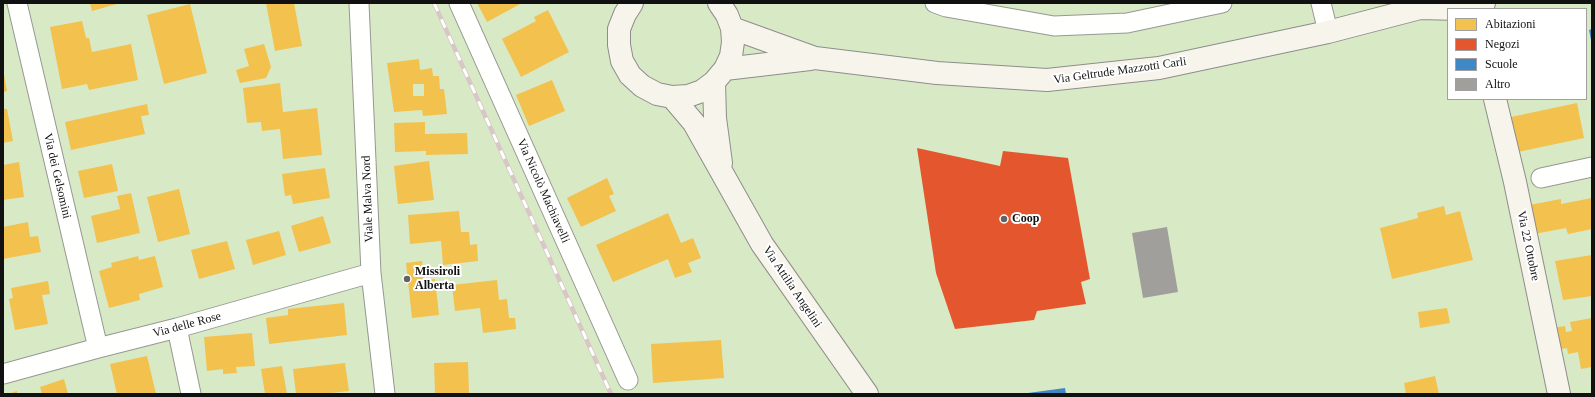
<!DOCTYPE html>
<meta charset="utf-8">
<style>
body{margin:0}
#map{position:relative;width:1595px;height:397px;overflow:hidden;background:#fdfcf7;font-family:Georgia,serif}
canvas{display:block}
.frame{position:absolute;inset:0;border:4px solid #111;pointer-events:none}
.legend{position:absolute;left:1447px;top:8px;width:140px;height:92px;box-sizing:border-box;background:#fff;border:1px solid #a0a0a0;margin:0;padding:5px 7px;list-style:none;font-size:12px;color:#111}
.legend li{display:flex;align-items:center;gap:8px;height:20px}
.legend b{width:20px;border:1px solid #a0a0a0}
</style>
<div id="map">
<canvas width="1595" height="397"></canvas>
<div class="frame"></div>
<ul class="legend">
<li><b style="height:11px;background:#f2c14e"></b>Abitazioni</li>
<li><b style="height:11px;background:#e4572e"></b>Negozi</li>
<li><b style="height:11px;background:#3f88c5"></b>Scuole</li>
<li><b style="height:11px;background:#a19f9c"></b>Altro</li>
</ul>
</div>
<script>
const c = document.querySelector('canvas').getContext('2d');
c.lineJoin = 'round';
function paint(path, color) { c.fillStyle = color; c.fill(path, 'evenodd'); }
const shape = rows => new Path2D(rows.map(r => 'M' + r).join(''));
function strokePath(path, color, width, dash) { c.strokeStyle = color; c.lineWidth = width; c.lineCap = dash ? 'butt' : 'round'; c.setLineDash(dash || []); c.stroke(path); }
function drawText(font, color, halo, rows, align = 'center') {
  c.font = font + ' Georgia,serif'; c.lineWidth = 4; c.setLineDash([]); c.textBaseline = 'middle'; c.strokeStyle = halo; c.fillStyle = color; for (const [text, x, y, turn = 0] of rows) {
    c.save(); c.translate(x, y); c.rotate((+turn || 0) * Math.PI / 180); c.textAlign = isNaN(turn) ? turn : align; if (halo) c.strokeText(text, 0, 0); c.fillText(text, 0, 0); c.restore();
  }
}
const forest = shape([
 [3,3,1592,3,1592,394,3,394],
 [1448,9,1586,9,1586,99,1448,99]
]);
const homes = shape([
 [90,3,120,3,92,11],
 [266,3,294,3,302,46,275,51],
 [477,3,522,3,487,22],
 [190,4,207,73,164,84,147,15],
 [548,10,569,52,521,77,502,39,536,21,534,17],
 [82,21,86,38,89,38,92,52,131,44,138,80,89,90,87,84,62,89,50,27],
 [264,44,271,67,266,78,240,83,236,70,249,66,244,49],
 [419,59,420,70,432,68,433,76,439,76,440,89,444,89,447,114,423,116,422,110,394,112,387,63],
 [413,84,424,84,424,96,413,96],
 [3,69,7,91,3,92],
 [552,80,565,111,529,126,516,95],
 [280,83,283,112,317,108,322,155,283,159,280,129,262,131,261,122,247,123,243,88],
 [1577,103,1584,138,1518,152,1511,117],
 [147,104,149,115,141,116,145,134,71,150,65,122],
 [3,109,7,109,13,141,3,143],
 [425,122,425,134,467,133,468,154,426,155,426,151,395,152,394,123],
 [429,161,434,200,398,204,394,166],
 [19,162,24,197,3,200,3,165],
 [112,164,118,191,84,198,78,171],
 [325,168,330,198,293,204,291,195,285,196,282,174],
 [607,178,614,194,609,196,616,211,581,227,567,198],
 [179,189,190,234,158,242,147,197],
 [131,193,140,233,97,243,91,216,120,209,117,196],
 [1592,198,1592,229,1568,234,1566,228,1534,234,1529,205,1561,199,1561,204],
 [1444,206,1446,215,1460,211,1473,260,1392,279,1380,228,1418,218,1417,213],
 [459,211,461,232,469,232,470,245,477,244,478,261,443,265,441,241,410,244,408,215],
 [668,213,681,243,693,238,701,258,688,263,692,272,675,278,668,259,613,282,596,245],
 [323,216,331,243,299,252,291,226],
 [28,222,30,237,38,236,41,252,3,259,3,227],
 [279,231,286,255,253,265,246,240],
 [227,241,235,269,199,279,191,250],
 [1592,255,1592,296,1563,300,1555,261],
 [138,256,139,260,155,256,163,287,139,294,140,300,109,308,99,271,112,267,111,263],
 [422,261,424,280,435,279,439,315,412,318,406,263],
 [497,280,499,300,507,299,509,318,515,318,516,329,483,333,480,308,455,311,452,285],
 [48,281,50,294,42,295,48,324,15,330,9,299,13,298,11,288],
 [344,303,347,335,269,344,266,318,288,315,288,309],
 [1447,308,1450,323,1420,328,1418,312],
 [1592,318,1592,367,1581,369,1578,352,1568,354,1567,348,1557,350,1552,328,1565,326,1566,332,1572,331,1570,322],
 [252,333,255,366,236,367,237,373,223,374,223,369,207,371,204,337],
 [721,340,724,378,653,383,651,344],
 [147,356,156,394,117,394,110,364],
 [468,362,469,394,435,394,434,363],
 [345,363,349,391,322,394,296,394,293,369],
 [282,366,287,394,265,394,261,369],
 [1435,376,1439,394,1406,394,1404,383],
 [64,379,68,394,42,394,40,387],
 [17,391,17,394,8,394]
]);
const shops = shape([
 [917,148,1000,166,1003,151,1068,158,1090,279,1081,282,1086,304,1037,311,1034,320,955,329,936,273]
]);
const schools = shape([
 [1592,29,1592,39,1591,40,1589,30],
 [1065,388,1066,394,1028,394,1028,393]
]);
const building = shape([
 [1167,227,1178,292,1143,298,1132,233]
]);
const street = shape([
 [17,3,98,348],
 [359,3,371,273,385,394],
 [459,3,628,380],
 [935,3,946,7,1054,26,1127,23,1222,3],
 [1321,3,1328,32],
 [1541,178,1592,167],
 [177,328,191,394],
 [3,374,98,348,177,328,371,273]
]);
const secondary = shape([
 [632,3,625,14,619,29,619,45,622,61,630,75,642,86,657,94,672,97,688,96,702,91,714,82,725,69,731,56,733,42,732,28,727,15,719,3],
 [1476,9,1484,3],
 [732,28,815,58,937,73,1047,80,1159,68,1328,32,1420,8,1459,9],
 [725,69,810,59],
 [714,82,715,118,721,163],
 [672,97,694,123,762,244,867,394],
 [1495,99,1515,182,1559,394]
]);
const rail = shape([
 [434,3,611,394]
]);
const markers = [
 [1004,219,4,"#646362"],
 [407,279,4,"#646362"]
];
const streetNames = [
 ["Via Geltrude Mazzotti Carli",1120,71,-8],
 ["Via dei Gelsomini",57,176,77],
 ["Via Nicolò Machiavelli",543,191,66],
 ["Viale Malva Nord",368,199,-92],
 ["Via 22 Ottobre",1528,246,78],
 ["Via Attilia Angelini",792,287,56],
 ["Via delle Rose",187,325,-15]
];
const poiNames = [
 ["Coop",1012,219],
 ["Missiroli",415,272],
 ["Alberta",415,286]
];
paint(forest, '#d8eac5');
paint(homes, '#f2c14e');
paint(shops, '#e4572e');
paint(schools, '#3f88c5');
paint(building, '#a19f9c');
strokePath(street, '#979795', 21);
strokePath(secondary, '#8e8d8b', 24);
strokePath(street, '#fffffe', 19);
strokePath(secondary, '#f6f4eb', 22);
strokePath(rail, '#d9c6c7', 4.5);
strokePath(rail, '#fff', 3, [9]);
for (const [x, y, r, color] of markers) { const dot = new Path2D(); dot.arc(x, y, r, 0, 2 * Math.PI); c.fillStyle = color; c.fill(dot); strokePath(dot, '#fff', 1.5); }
drawText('12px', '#111', '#fff', streetNames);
drawText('bold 12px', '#111', '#fff', poiNames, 'left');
</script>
